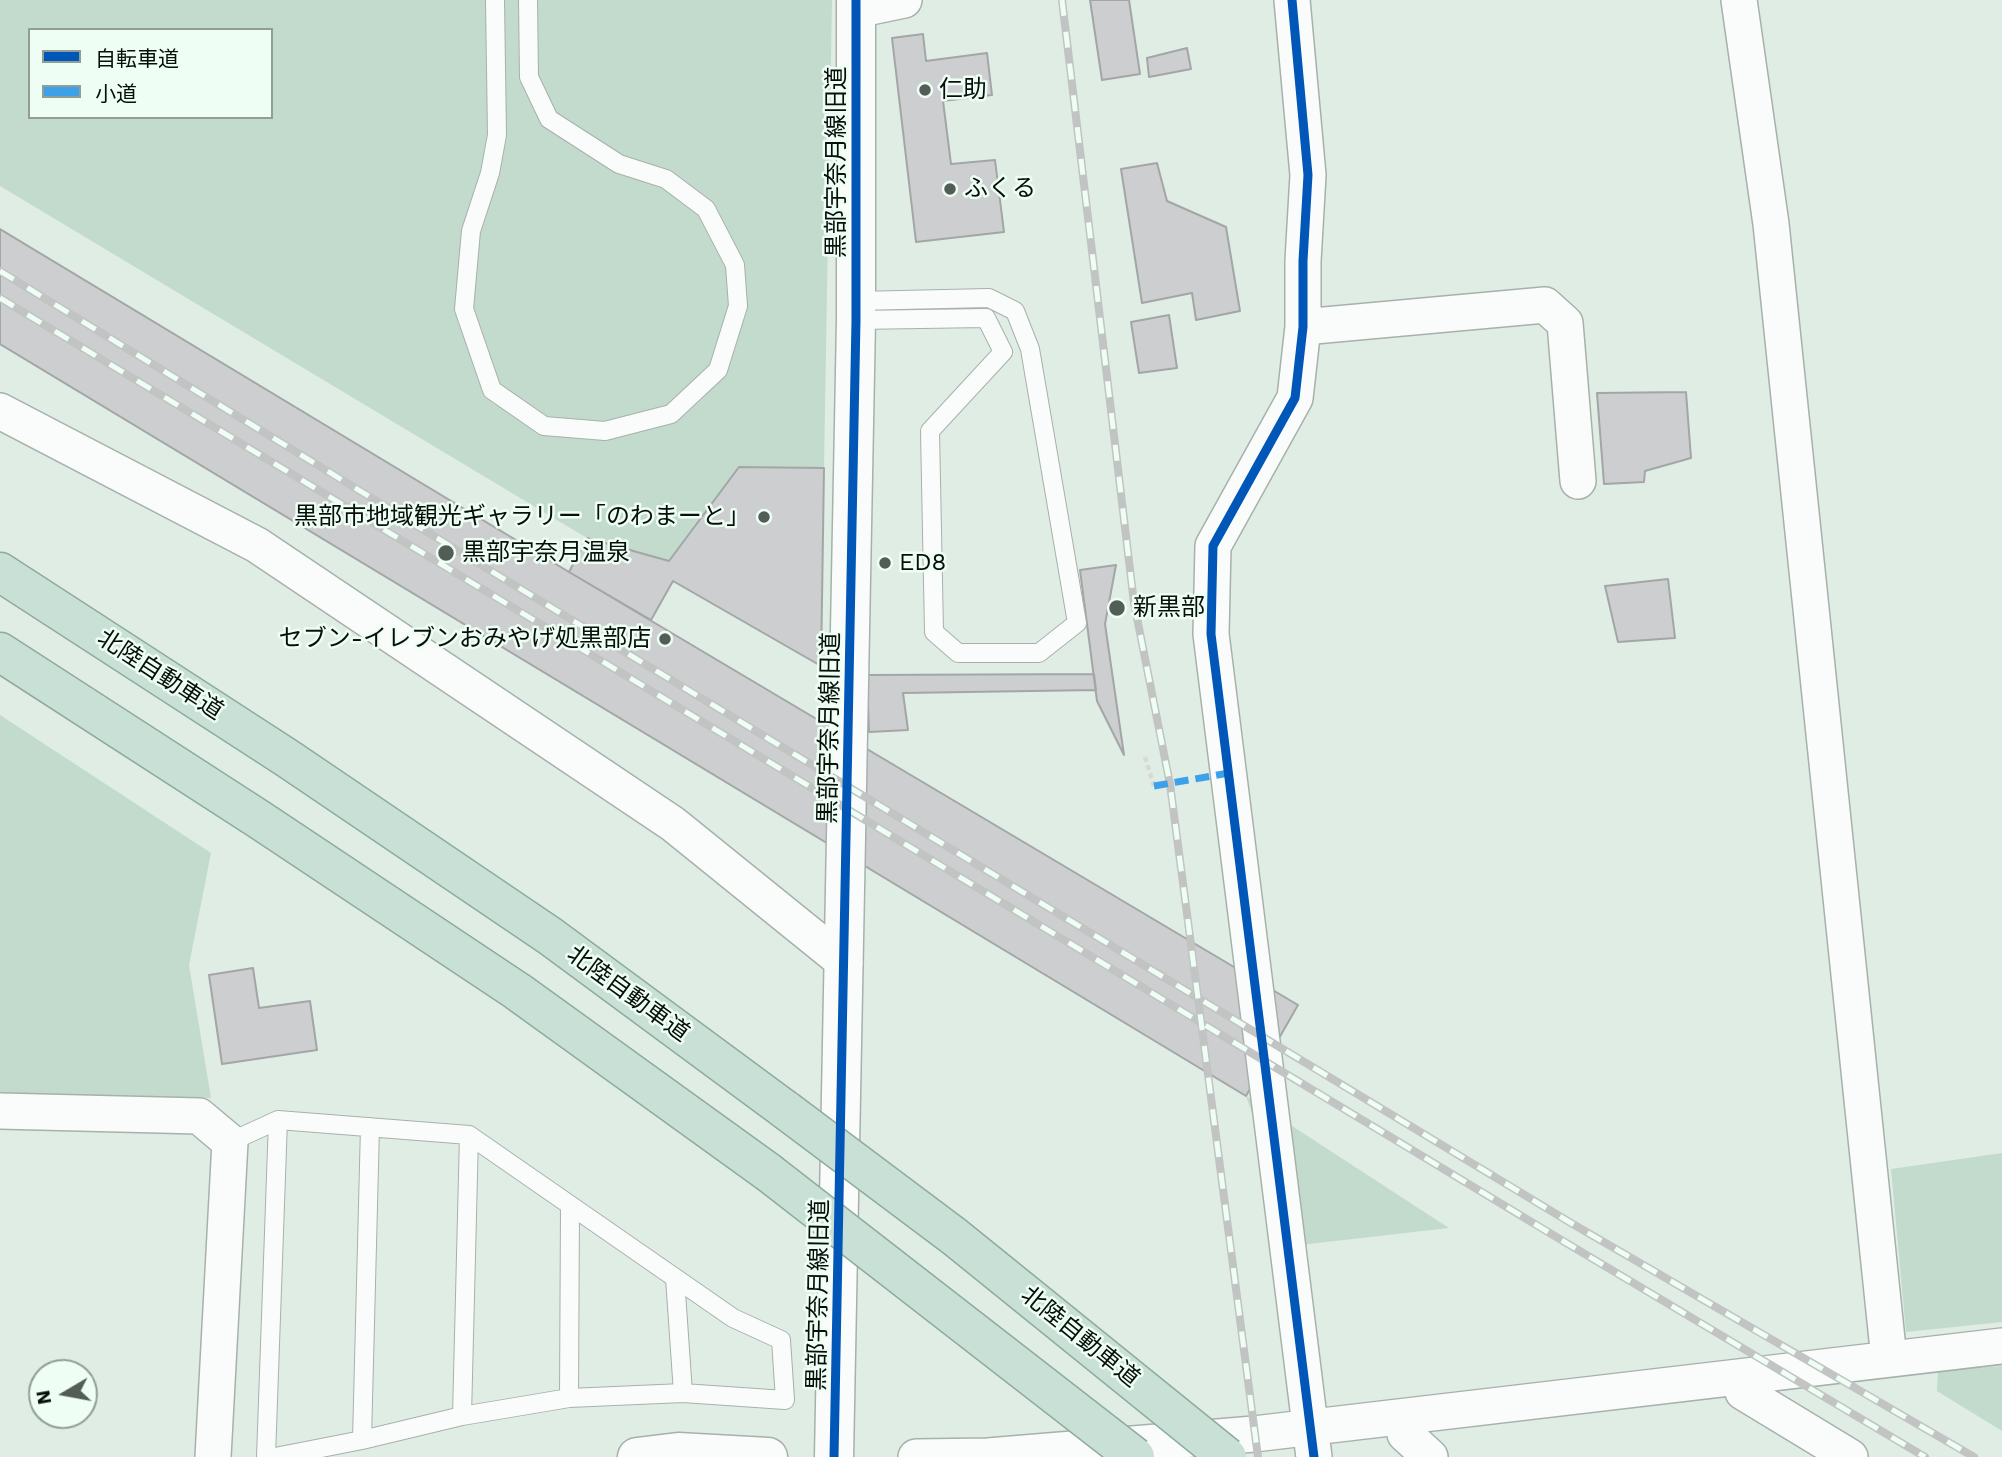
<!DOCTYPE html>
<meta charset="utf-8">
<style>
body{margin:0}
#map{position:relative;width:2002px;height:1457px;overflow:hidden;background:#e0ede5;font-family:"Work Sans","Noto Sans JP",sans-serif}
canvas{display:block}
.legend{position:absolute;left:28px;top:28px;width:245px;height:91px;box-sizing:border-box;background:#eefef4;border:2px solid #919e96;margin:0;padding:9px 12px;list-style:none;font-size:21px;color:#060f0a}
.legend li{display:flex;align-items:center;gap:14px;height:35px}
.legend b{width:35px;border:2px solid #919e96}
.north{position:absolute;left:28px;top:1359px;width:70px;height:70px;box-sizing:border-box;background:#eefef4;border:2px solid #919e96;border-radius:50%;rotate:260deg;font-size:19px;font-weight:700;line-height:28px;text-align:center;color:#060f0a}
.north::after{content:'';display:block;margin:auto;width:24px;height:32px;background:#525d57;clip-path:polygon(50% 0,100% 100%,50% 72%,0 100%)}
</style>
<div id="map">
<canvas width="2002" height="1457"></canvas>
<ul class="legend">
<li><b style="height:9px;background:#0057b8"></b>自転車道</li>
<li><b style="height:9px;background:#3ca1e9"></b>小道</li>
</ul>
<div class="north">N</div>
</div>
<script>
const c = document.querySelector('canvas').getContext('2d');
c.lineJoin = 'round';
function paint(path, color) { c.fillStyle = color; c.fill(path, 'evenodd'); }
const shape = rows => new Path2D(rows.map(r => 'M' + r).join(''));
function strokePath(path, color, width, dash) { c.strokeStyle = color; c.lineWidth = width; c.lineCap = dash ? 'butt' : 'round'; c.setLineDash(dash || []); c.stroke(path); }
function drawText(font, color, halo, rows, align = 'center') {
  c.font = font + ' "Work Sans","Noto Sans JP",sans-serif'; c.lineWidth = 5; c.setLineDash([]); c.textBaseline = 'middle'; c.strokeStyle = halo; c.fillStyle = color; for (const [text, x, y, turn = 0] of rows) {
    c.save(); c.translate(x, y); c.rotate((+turn || 0) * Math.PI / 180); c.textAlign = isNaN(turn) ? turn : align; if (halo) c.strokeText(text, 0, 0); c.fillText(text, 0, 0); c.restore();
  }
}
const green = shape([
 [0,0,832,0,824,468,739,467,669,561,587,538,0,186],
 [30,30,271,30,271,117,30,117],
 [0,715,211,853,189,965,211,1098,0,1094],
 [1246,1096,1449,1228,1300,1245],
 [2002,1153,2002,1322,1906,1332,1891,1169],
 [2002,1366,2002,1431,1937,1391,1938,1371]
]);
const building = shape([
 [1090,0,1129,0,1140,74,1102,80,1090,0],
 [923,34,926,61,987,53,992,95,943,101,951,164,995,160,1004,232,916,242,892,38,923,34],
 [1187,48,1191,69,1149,77,1147,58,1187,48],
 [1157,163,1167,201,1226,227,1240,311,1196,320,1192,293,1142,303,1121,169,1157,163],
 [0,229,569,572,1298,1005,1246,1096,0,344,0,229],
 [1169,315,1177,368,1139,373,1131,322,1169,315],
 [1686,392,1691,458,1645,471,1644,482,1604,484,1597,393,1686,392],
 [739,467,824,468,821,666,673,581,651,620,569,572,587,538,669,561,739,467],
 [1116,565,1105,624,1124,755,1097,701,1080,570,1116,565],
 [1668,579,1675,638,1618,642,1605,586,1668,579],
 [1094,674,1096,690,903,693,908,730,869,732,867,675,1094,674],
 [253,968,259,1008,310,1001,317,1050,222,1064,209,975,253,968]
]);
const path = shape([
 [1145,757,1154,786]
]);
const lane = shape([
 [495,0,497,135,490,173,471,231,464,309,492,390,544,426,605,431,671,414,718,370,738,306,735,265,706,209,666,179,619,164,549,119,529,77,528,0],
 [856,320,986,318,1003,352,930,431,934,632,958,653,1039,653,1077,623,1030,349,1015,311,989,298,856,301],
 [230,1142,278,1120,469,1135,733,1318,781,1340,785,1400,683,1393,569,1398,462,1416,362,1440,275,1457],
 [675,1278,683,1393],
 [569,1398,570,1205],
 [462,1416,469,1135],
 [362,1440,370,1127],
 [266,1457,278,1120]
]);
const street = shape([
 [1292,0,1308,175,1303,261,1303,327,1295,398,1213,546,1211,634,1314,1457],
 [1739,0,1771,224,1889,1359],
 [856,10,904,0],
 [1303,327,1545,305,1565,323,1578,481],
 [0,411,257,545,673,824,845,963],
 [0,1111,199,1116,230,1142,213,1457],
 [1740,1378,1743,1392,1850,1457],
 [1402,1418,1405,1434,1430,1457],
 [916,1457,988,1456,1254,1434,2002,1346]
]);
const secondary = shape([
 [637,1457,678,1452,768,1457],
 [834,1457,856,320,856,0]
]);
const highway = shape([
 [0,572,287,758,550,936,787,1111],
 [0,652,260,820,517,991,768,1172]
]);
const rail = shape([
 [1062,0,1134,603,1170,784,1258,1457],
 [0,271,509,582,1571,1223,1974,1457],
 [0,298,1558,1238,1925,1457]
]);
const highwayBridge = shape([
 [787,1111,955,1237,1227,1457],
 [768,1172,1135,1457]
]);
const quiet = shape([
 [1154,786,1229,773]
]);
const cycleway = shape([
 [1292,0,1308,175,1303,261,1303,327,1295,398,1213,546,1211,634,1314,1457],
 [834,1457,856,320,856,0]
]);
const markers = [
 [925,90,7,"#525d57"],
 [950,189,7,"#525d57"],
 [764,517,7,"#525d57"],
 [446,553,9,"#525d57"],
 [885,563,7,"#525d57"],
 [1117,608,9,"#525d57"],
 [665,639,7,"#525d57"]
];
const poiNames = [
 ["仁助",939,90],
 ["ふくる",964,189],
 ["黒部市地域観光ギャラリー「のわまーと」",750,517,"right"],
 ["黒部宇奈月温泉",462,553],
 ["ED8",899,563],
 ["新黒部",1133,608],
 ["セブン-イレブンおみやげ処黒部店",651,639,"right"]
];
const streetNames = [
 ["黒部宇奈月線旧道",837,162,-90],
 ["北陸自動車道",160,675,33],
 ["黒部宇奈月線旧道",830,728,-89],
 ["北陸自動車道",628,994,36],
 ["黒部宇奈月線旧道",819,1295,-89],
 ["北陸自動車道",1080,1337,39]
];
paint(green, '#c2dbcc');
paint(building, '#ccced0');
strokePath(building, '#a3a6a6', 2);
strokePath(lane, '#a7b1ab', 20);
strokePath(street, '#a7b1ab', 38);
strokePath(secondary, '#a7b1ab', 41);
strokePath(highway, '#8eab9d', 41);
strokePath(path, '#d6d9d7', 4.5, [5, 3.5]);
strokePath(lane, '#fafcfb', 18);
strokePath(street, '#fafcfb', 35);
strokePath(secondary, '#fafcfb', 38);
strokePath(highway, '#c9e0d6', 38);
strokePath(rail, '#c1c4c2', 8);
strokePath(rail, '#eefef4', 5, [16]);
strokePath(highwayBridge, '#8eab9d', 41, []);
strokePath(highwayBridge, '#c9e0d6', 38);
strokePath(quiet, '#3ca1e9', 7, [14, 7]);
strokePath(cycleway, '#0057b8', 9);
for (const [x, y, r, color] of markers) { const dot = new Path2D(); dot.arc(x, y, r, 0, 2 * Math.PI); c.fillStyle = color; c.fill(dot); strokePath(dot, '#eefef4', 2.5); }
drawText('24px', '#060f0a', '#eefef4', poiNames, 'left');
drawText('24px', '#060f0a', '#eefef4', streetNames);
</script>
